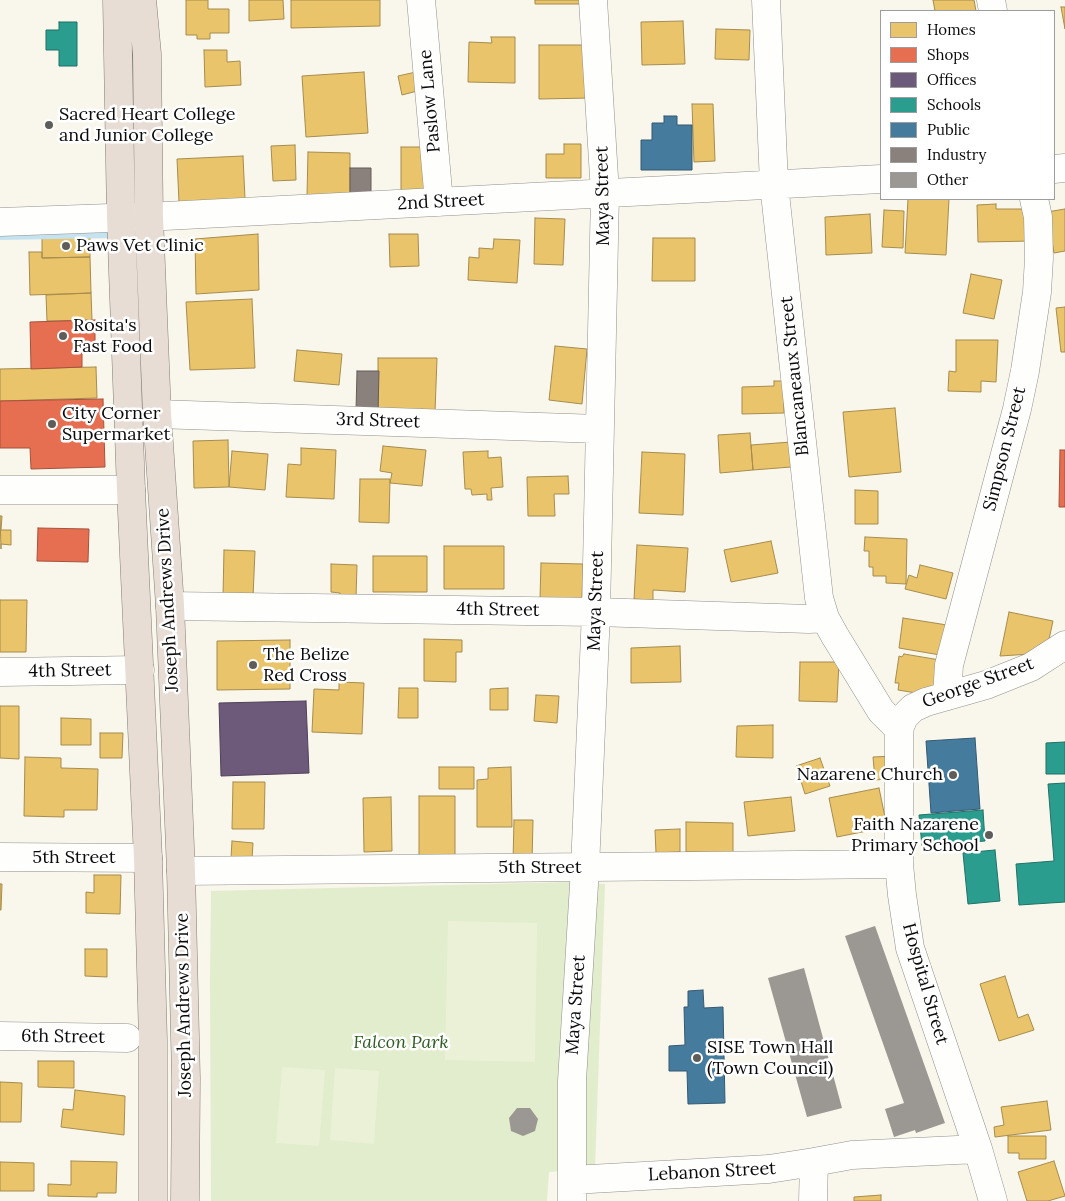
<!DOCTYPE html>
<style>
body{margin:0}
#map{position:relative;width:1065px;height:1201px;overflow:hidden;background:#f9f6ec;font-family:Lora,serif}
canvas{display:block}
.legend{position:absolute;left:880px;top:10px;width:175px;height:190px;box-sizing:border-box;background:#fff;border:1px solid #9d9d9d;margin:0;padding:6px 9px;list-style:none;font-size:15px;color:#0a0a0a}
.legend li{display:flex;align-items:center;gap:10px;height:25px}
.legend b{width:25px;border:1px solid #9d9d9d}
</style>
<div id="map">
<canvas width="1065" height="1201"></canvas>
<ul class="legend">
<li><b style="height:14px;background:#e9c46a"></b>Homes</li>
<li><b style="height:14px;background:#e76f51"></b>Shops</li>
<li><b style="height:14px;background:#6d597a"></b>Offices</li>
<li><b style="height:14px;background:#2a9d8f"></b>Schools</li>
<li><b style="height:14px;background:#457b9d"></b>Public</li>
<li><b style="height:14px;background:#8a817c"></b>Industry</li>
<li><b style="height:14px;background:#9b9893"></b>Other</li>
</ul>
</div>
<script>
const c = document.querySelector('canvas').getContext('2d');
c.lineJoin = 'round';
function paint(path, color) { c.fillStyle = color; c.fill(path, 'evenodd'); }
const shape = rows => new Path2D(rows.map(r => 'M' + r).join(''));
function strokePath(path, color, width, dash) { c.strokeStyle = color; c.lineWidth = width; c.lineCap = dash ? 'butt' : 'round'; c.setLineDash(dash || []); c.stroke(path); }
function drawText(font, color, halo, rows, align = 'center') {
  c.font = font + ' Lora,serif'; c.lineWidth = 5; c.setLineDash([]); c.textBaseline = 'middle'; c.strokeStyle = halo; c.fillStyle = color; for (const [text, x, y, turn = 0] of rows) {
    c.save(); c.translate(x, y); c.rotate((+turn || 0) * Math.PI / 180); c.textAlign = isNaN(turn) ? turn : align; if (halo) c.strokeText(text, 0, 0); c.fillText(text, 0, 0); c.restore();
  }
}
const green = shape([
 [570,882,605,884,595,1168,549,1172,547,1201,211,1201,210,981,211,891]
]);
const pitch = shape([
 [448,921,537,923,535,1062,445,1060],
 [282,1067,325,1070,319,1146,276,1143],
 [335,1068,379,1071,374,1144,330,1140]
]);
const homes = shape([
 [186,0,208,0,208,9,229,9,229,33,210,33,210,39,197,39,197,35,186,35,186,0],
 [249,0,283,0,284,19,249,21,249,0],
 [291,0,380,0,380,26,291,28,291,0],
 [535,0,587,0,587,4,535,4,535,0],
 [933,0,974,0,976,11,935,11,933,0],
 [1061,7,1065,7,1065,29,1061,7],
 [683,21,685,64,642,65,641,22,683,21],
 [716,29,750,30,749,60,715,59,716,29],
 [491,37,515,37,515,83,468,82,469,42,492,43,491,37],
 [539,45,590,45,590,98,539,99,539,45],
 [204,50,227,50,227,62,240,61,241,85,205,87,204,50],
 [364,72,368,133,306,137,302,76,364,72],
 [416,72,421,90,402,95,398,76,416,72],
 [692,104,713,104,715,161,694,162,692,104],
 [564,144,581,144,581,178,546,178,546,154,564,154,564,144],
 [295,145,296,180,273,181,271,146,295,145],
 [401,147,429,147,429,192,401,192,401,147],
 [308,152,350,153,350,197,307,196,308,152],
 [243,156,245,199,179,202,177,159,243,156],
 [908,199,949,199,946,255,905,253,908,199],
 [996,204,996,209,1025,209,1033,241,978,242,977,205,996,204],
 [1065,209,1065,251,1054,253,1047,212,1065,209],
 [884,210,904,211,903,248,882,247,884,210],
 [870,214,872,253,826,255,825,217,870,214],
 [535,218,565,219,563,265,534,264,535,218],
 [90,234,90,257,42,258,42,236,90,234],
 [258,234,259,290,196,294,195,239,258,234],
 [389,234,418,234,419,266,390,267,389,234],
 [653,238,695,238,695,281,652,281,653,238],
 [494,239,520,240,517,283,468,280,469,257,479,258,479,248,493,249,494,239],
 [29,252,42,252,42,258,90,257,91,293,30,295,29,252],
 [971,274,1002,280,994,319,963,313,971,274],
 [91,293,92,320,47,321,46,295,91,293],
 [252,299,255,368,190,370,186,302,252,299],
 [1065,307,1065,352,1061,352,1056,308,1065,307],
 [956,340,998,340,996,382,981,381,981,392,948,391,949,371,956,372,956,340],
 [555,346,587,349,582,404,549,400,555,346],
 [297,350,342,354,339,385,294,381,297,350],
 [378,358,437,358,435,412,378,411,378,358],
 [96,367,97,398,0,401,0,369,96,367],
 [774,381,783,381,784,413,742,414,742,387,774,386,774,381],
 [895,408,901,472,849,477,843,412,895,408],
 [750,433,753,470,720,473,718,435,750,433],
 [228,440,229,487,194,488,193,441,228,440],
 [791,442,791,467,753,470,751,445,791,442],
 [383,446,426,450,422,486,390,483,392,473,380,471,383,446],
 [301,448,336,450,334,499,286,497,288,464,301,465,301,448],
 [232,451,268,454,265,490,229,487,232,451],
 [488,451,488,458,501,457,503,487,491,488,492,500,487,500,487,494,472,495,471,489,465,489,463,452,488,451],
 [642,452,685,454,683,515,639,513,642,452],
 [568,476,569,494,554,494,555,516,528,516,527,477,568,476],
 [360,479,390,479,389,523,359,522,360,479],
 [855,490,878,491,878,524,855,524,855,490],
 [0,516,2,516,1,530,11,530,11,545,1,544,1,549,0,516],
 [865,537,907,539,906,584,886,583,886,576,873,576,873,567,869,567,869,551,864,551,865,537],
 [771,541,778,573,731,582,724,550,771,541],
 [637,545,688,548,685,592,653,590,653,600,634,599,637,545],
 [444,546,504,546,504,589,444,589,444,546],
 [224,550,255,551,253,597,223,596,224,550],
 [373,556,427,556,427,592,373,592,373,556],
 [541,563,583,564,582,599,540,599,541,563],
 [331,564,357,565,356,597,340,596,340,593,331,592,331,564],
 [920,565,953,573,946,599,905,589,909,575,917,578,920,565],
 [0,600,27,600,26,652,0,652,0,600],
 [1009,612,1053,621,1046,653,1000,656,1009,612],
 [903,618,947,625,952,657,899,648,903,618],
 [424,639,462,640,462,652,456,652,456,682,424,681,424,639],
 [290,640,290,689,217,690,217,641,290,640],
 [680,646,681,682,631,683,631,648,680,646],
 [904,654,940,660,935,696,898,690,899,683,895,683,899,656,902,657,904,654],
 [800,662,839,662,837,702,799,701,800,662],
 [339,682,364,683,362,734,312,732,314,689,339,690,339,682],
 [399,688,418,688,418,718,398,718,399,688],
 [508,688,508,710,490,710,490,689,508,688],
 [536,695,559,696,557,723,534,721,536,695],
 [0,706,19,706,19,759,0,758,0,706],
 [61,718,91,719,91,745,61,745,61,718],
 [773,725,773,758,736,757,737,726,773,725],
 [100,733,123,733,122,758,100,758,100,733],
 [895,756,897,778,875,780,873,757,895,756],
 [25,757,61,758,61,768,98,769,97,810,64,810,64,817,24,816,25,757],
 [820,758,830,786,805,794,796,766,820,758],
 [439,767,474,767,474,789,439,789,439,767],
 [511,767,512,827,477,827,477,780,488,779,488,768,511,767],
 [233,782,265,782,264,829,232,829,233,782],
 [879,788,887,827,837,837,829,798,879,788],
 [419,796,455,796,455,860,419,860,419,796],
 [391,797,392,851,364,852,363,798,391,797],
 [791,797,795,831,748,836,744,802,791,797],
 [514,820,533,820,532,862,513,861,514,820],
 [686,822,733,823,733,853,686,852,686,822],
 [680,829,680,852,656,853,655,830,680,829],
 [232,841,253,843,252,859,231,858,232,841],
 [94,875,121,875,120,914,86,913,86,892,94,893,94,875],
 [0,884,2,884,1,910,0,910,0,884],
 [85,949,107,949,107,977,85,976,85,949],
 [1005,976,1018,1018,1028,1014,1034,1030,999,1041,980,984,1005,976],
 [38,1061,74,1061,74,1088,38,1087,38,1061],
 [0,1082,22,1083,21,1122,0,1122,0,1082],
 [75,1090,125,1096,124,1135,61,1127,63,1109,73,1110,75,1090],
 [1047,1101,1051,1130,995,1137,994,1127,1004,1125,1001,1107,1047,1101],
 [1008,1136,1046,1136,1046,1159,1019,1159,1019,1153,1008,1153,1008,1136],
 [71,1161,117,1162,116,1193,97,1193,97,1197,48,1196,48,1184,71,1185,71,1161],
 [1054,1161,1065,1196,1048,1201,1027,1201,1018,1172,1054,1161],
 [0,1162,34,1163,34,1191,0,1191,0,1162],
 [881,1195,881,1201,854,1201,854,1197,881,1195]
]);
const shops = shape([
 [95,320,95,350,82,350,82,367,31,369,30,322,95,320],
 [103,399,105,467,31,469,30,448,0,448,0,401,103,399],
 [1060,450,1065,450,1065,507,1059,507,1060,450],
 [38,528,89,529,88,562,37,561,38,528]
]);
const offices = shape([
 [306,701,309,773,221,776,219,703,306,701]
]);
const schools = shape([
 [59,22,77,22,77,66,59,66,59,50,46,50,46,30,59,30,59,22],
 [1065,742,1065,774,1046,774,1046,743,1065,742],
 [1065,783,1065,902,1019,905,1016,864,1054,861,1048,784,1065,783],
 [983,810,985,841,922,846,919,815,983,810],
 [995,850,1000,901,968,904,963,853,995,850]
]);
const public = shape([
 [664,116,677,116,677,125,692,125,692,170,641,170,641,140,652,140,652,123,664,123,664,116],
 [975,738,980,809,931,813,926,741,975,738],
 [703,990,704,1008,723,1007,725,1103,688,1104,687,1071,669,1071,669,1046,685,1045,684,1007,688,1007,688,991,703,990]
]);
const industry = shape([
 [350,168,371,168,371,197,350,197,350,168],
 [357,371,379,371,378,411,356,411,357,371]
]);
const stream = shape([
 [0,236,110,234]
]);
const building = shape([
 [875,926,945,1123,916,1133,915,1130,894,1137,885,1109,904,1103,845,936],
 [804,968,842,1108,807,1117,768,978],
 [517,1108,530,1108,538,1119,535,1131,523,1136,511,1131,509,1118]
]);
const minor = shape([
 [421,0,439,202],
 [766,0,774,184,819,598,825,618,835,636,881,711,899,729],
 [991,0,993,11],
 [1054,169,1065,168],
 [0,222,165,216,881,179],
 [157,414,599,429],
 [0,490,131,490],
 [170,606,596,612,809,619,825,618],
 [0,672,140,670],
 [947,696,949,665,1017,409,1025,371,1037,292,1039,258,1038,217,1034,199],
 [0,857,148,858],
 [181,871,899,864],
 [0,1036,127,1038],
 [814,1162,852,1155,978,1149],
 [572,1180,769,1169,814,1162,813,1201],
 [572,1201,572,1081,585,868,596,612,605,193,593,0],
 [993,1201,978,1149,910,948,902,895,899,864,899,729,904,717,913,708,926,702,986,685,1031,667,1065,645]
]);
const highway = shape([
 [117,0,121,217,131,490,148,858,153,1040,153,1201],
 [142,0,147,54,149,217,157,414,170,606,181,871,186,1078,185,1201]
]);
const markers = [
 [49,125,5,"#5e5d59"],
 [66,246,5,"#5e5d59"],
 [63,336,5,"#5e5d59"],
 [52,424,5,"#5e5d59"],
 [253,665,5,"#5e5d59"],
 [953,775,5,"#5e5d59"],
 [989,835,5,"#5e5d59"],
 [697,1058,5,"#5e5d59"]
];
const streetNames = [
 ["Paslow Lane",430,101,-95],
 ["Maya Street",603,196,-91],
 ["2nd Street",441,202,-3],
 ["Blancaneaux Street",795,376,-96],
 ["3rd Street",378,421,2],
 ["Simpson Street",1005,449,-76],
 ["Joseph Andrews Drive",168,600,-93],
 ["Maya Street",596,601,-88],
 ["4th Street",498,610,1],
 ["4th Street",70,671,-1],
 ["George Street",978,683,-20],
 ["5th Street",74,858],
 ["5th Street",540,868],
 ["Hospital Street",925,984,74],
 ["Joseph Andrews Drive",184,1005,-91],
 ["Maya Street",576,1005,-86],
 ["6th Street",63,1037,1],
 ["Lebanon Street",712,1172,-3]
];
const poiNames = [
 ["Sacred Heart College",59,115],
 ["and Junior College",59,136],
 ["Paws Vet Clinic",76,246],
 ["Rosita's",73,326],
 ["Fast Food",73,347],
 ["City Corner",62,414],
 ["Supermarket",62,435],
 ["The Belize",263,655],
 ["Red Cross",263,676],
 ["Nazarene Church",943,775,"right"],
 ["Faith Nazarene",979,825,"right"],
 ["Primary School",979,846,"right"],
 ["SISE Town Hall",707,1048],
 ["(Town Council)",707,1069]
];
const parkNames = [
 ["Falcon Park",401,1043]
];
paint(green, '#e1edcd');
paint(pitch, '#ebf1d7');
paint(homes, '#e9c46a');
strokePath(homes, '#a68c4d', 1);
paint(shops, '#e76f51');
strokePath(shops, '#a5513c', 1);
paint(offices, '#6d597a');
strokePath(offices, '#4f4158', 1);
paint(schools, '#2a9d8f');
strokePath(schools, '#207167', 1);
paint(public, '#457b9d');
strokePath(public, '#335971', 1);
paint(industry, '#8a817c');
strokePath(industry, '#645d5a', 1);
strokePath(stream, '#c5e2f0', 8);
paint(building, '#9b9893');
strokePath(minor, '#92908c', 29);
strokePath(highway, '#7f7e79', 29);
strokePath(minor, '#fefefc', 28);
strokePath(highway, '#e7ddd4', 28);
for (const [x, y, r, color] of markers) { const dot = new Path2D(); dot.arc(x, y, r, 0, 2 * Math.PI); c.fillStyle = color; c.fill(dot); strokePath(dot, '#fff', 2); }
drawText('18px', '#0a0a0a', '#fff', streetNames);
drawText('18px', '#0a0a0a', '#fff', poiNames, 'left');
drawText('italic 18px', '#2d5c1f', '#fff', parkNames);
</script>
